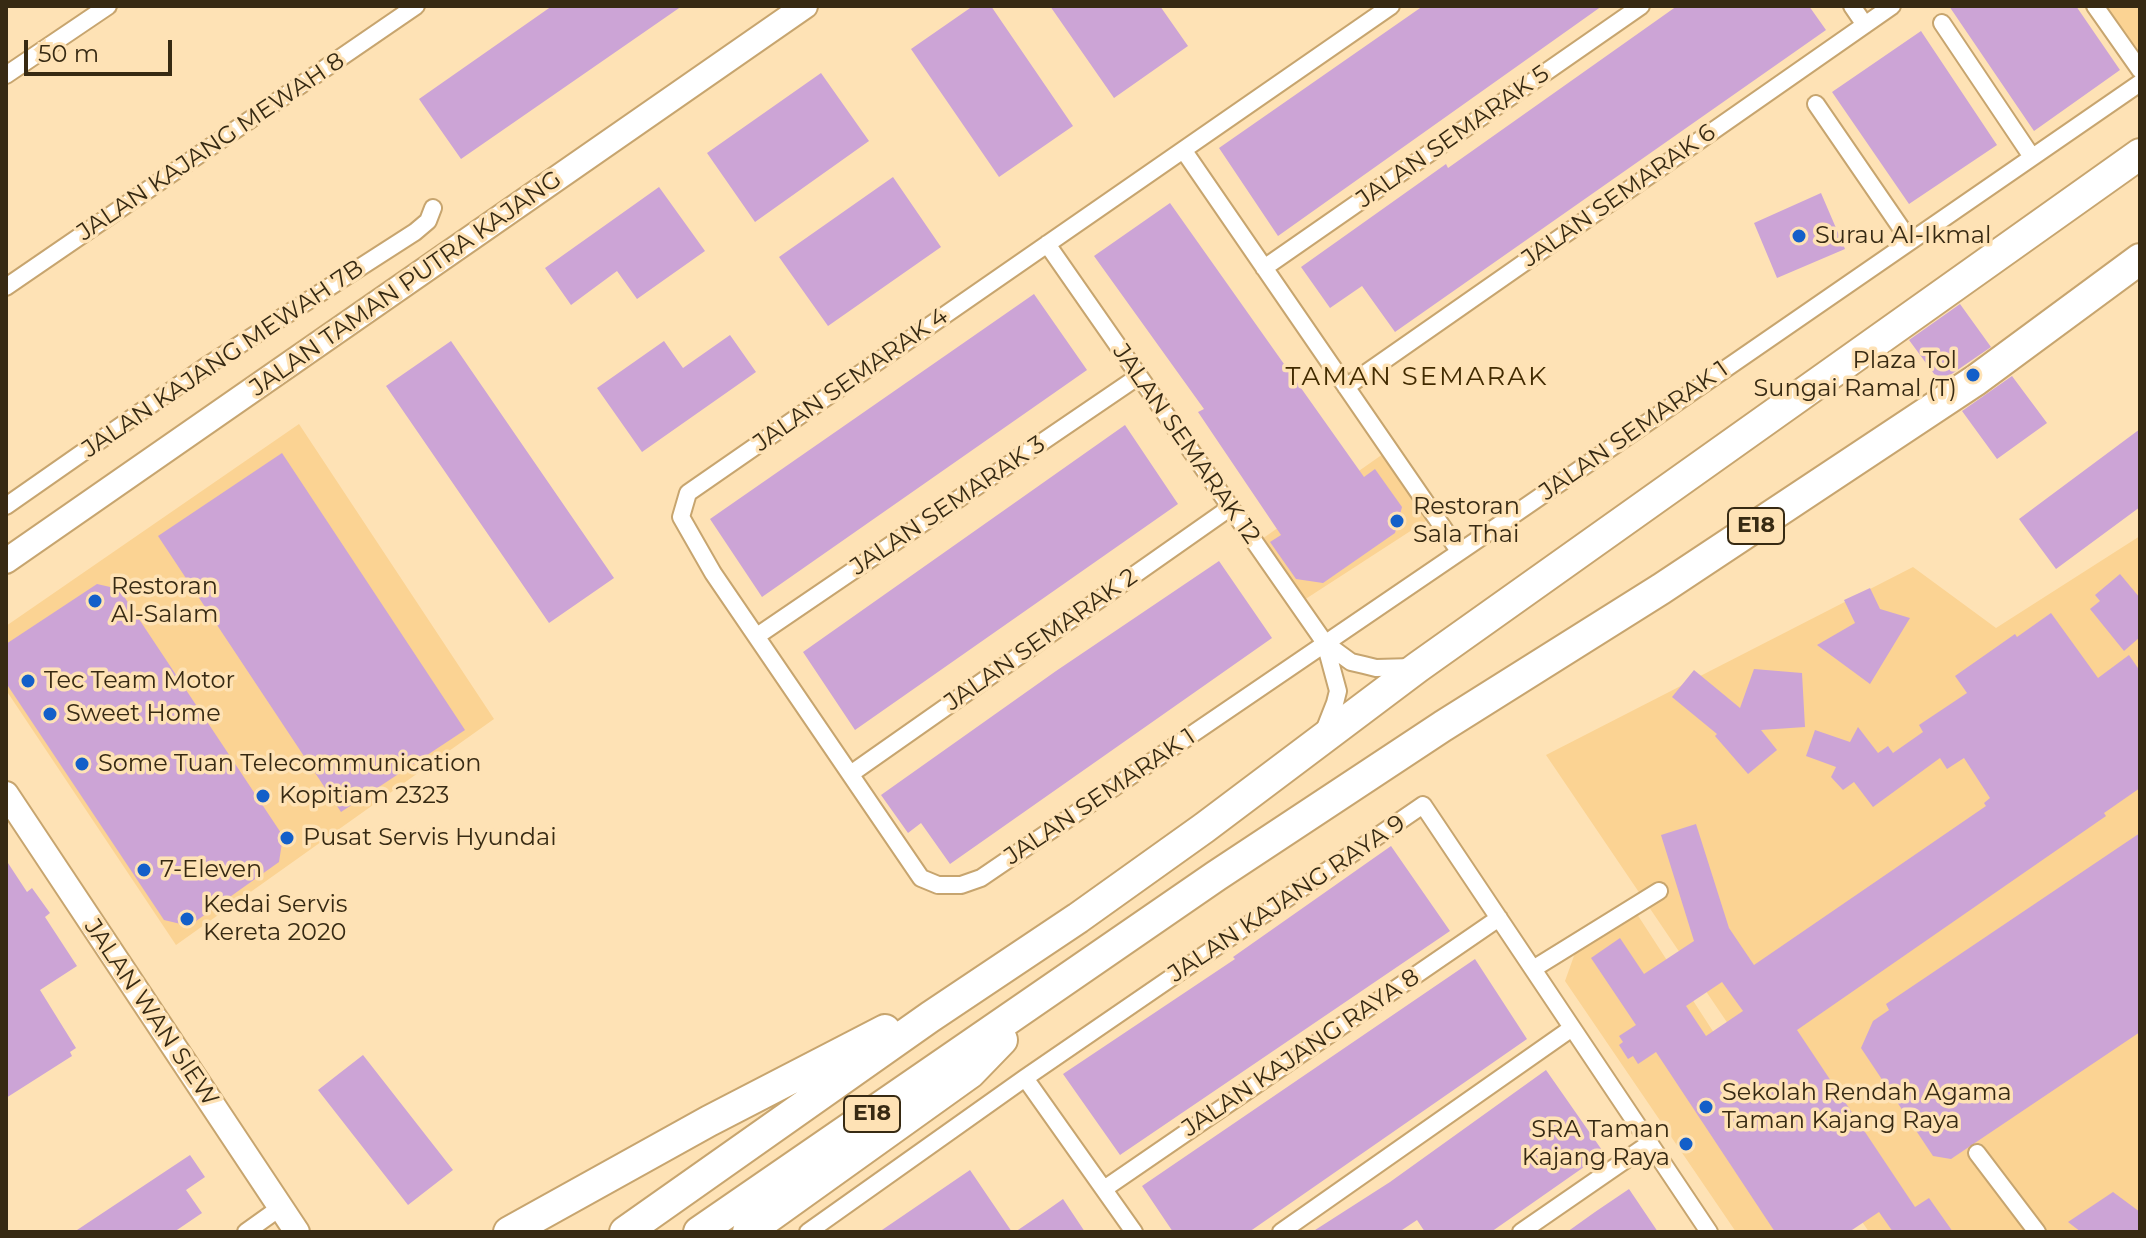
<!DOCTYPE html>
<style>
body{margin:0}
#map{position:relative;width:2146px;height:1238px;overflow:hidden;background:#fee2b5;font-family:Montserrat,sans-serif}
canvas{display:block}
.frame{position:absolute;inset:0;border:8px solid #372a13;pointer-events:none}
.scale{position:absolute;left:24px;top:40px;width:148px;height:36px;box-sizing:border-box;border:4px solid #372a13;border-top:0;padding-left:10px;font-size:24px;line-height:28px;white-space:nowrap;color:#372a13;-webkit-text-stroke:6px #fee2b5;paint-order:stroke}
</style>
<div id="map">
<canvas width="2146" height="1238"></canvas>
<div class="frame"></div>
<div class="scale">50 m</div>
</div>
<script>
const c = document.querySelector('canvas').getContext('2d');
c.lineJoin = 'round';
function paint(path, color) { c.fillStyle = color; c.fill(path, 'evenodd'); }
const shape = rows => new Path2D(rows.map(r => 'M' + r).join(''));
function strokePath(path, color, width, dash) { c.strokeStyle = color; c.lineWidth = width; c.lineCap = dash ? 'butt' : 'round'; c.setLineDash(dash || []); c.stroke(path); }
function drawText(font, color, halo, rows, align = 'center') {
  c.font = font + ' Montserrat,sans-serif'; c.lineWidth = 7; c.setLineDash([]); c.textBaseline = 'middle'; c.strokeStyle = halo; c.fillStyle = color; for (const [text, x, y, turn = 0] of rows) {
    c.save(); c.translate(x, y); c.rotate((+turn || 0) * Math.PI / 180); c.textAlign = isNaN(turn) ? turn : align; if (halo) c.strokeText(text, 0, 0); c.fillText(text, 0, 0); c.restore();
  }
}
const built = shape([
 [2104,6,2140,6,2140,60],
 [299,424,494,719,176,945,6,690,6,626],
 [1383,454,1429,519,1304,600,1262,539],
 [2140,536,2140,1232,1869,1232,1546,755,1913,567,1996,628],
 [1635,911,1843,1232,1736,1232,1565,981,1575,953]
]);
const building = shape([
 [552,6,682,6,461,159,419,99],
 [973,6,991,6,1073,126,999,177,911,49],
 [1050,6,1160,6,1188,46,1114,98],
 [1423,6,1602,6,1278,236,1219,148],
 [1677,6,1809,6,1826,30,1395,332,1362,286,1330,308,1301,267,1446,164,1448,168],
 [1949,6,2076,6,2120,70,2034,131],
 [1921,31,1997,145,1909,204,1832,92],
 [821,73,869,141,755,222,707,153],
 [893,177,941,247,828,326,779,257],
 [659,187,705,251,637,299,617,271,571,305,545,268],
 [1821,193,1845,249,1777,278,1754,223],
 [1170,203,1364,477,1375,469,1402,507,1395,533,1323,583,1296,579,1270,542,1281,535,1198,412,1204,409,1094,256],
 [1034,294,1087,370,762,597,710,519],
 [1960,304,1991,347,1940,382,1909,340],
 [730,335,756,372,642,452,597,388,664,341,683,368],
 [451,341,614,578,549,623,386,386],
 [2012,376,2047,423,1997,459,1962,411],
 [1125,425,1178,504,855,730,803,652],
 [2140,429,2140,507,2056,569,2019,519],
 [282,453,465,730,341,812,158,536],
 [1219,561,1272,638,950,864,921,823,908,833,881,795,1056,671],
 [2120,574,2140,598,2140,637,2124,651,2090,609,2100,601,2095,595],
 [97,584,119,589,283,836,279,862,189,926,164,920,6,683,6,644],
 [1870,588,1880,609,1910,618,1870,684,1817,645,1855,623,1844,600],
 [2051,613,2098,678,2129,655,2140,671,2140,788,2104,813,2106,816,1797,1030,1915,1207,1929,1198,1953,1232,1893,1232,1879,1212,1849,1232,1775,1232,1656,1052,1638,1064,1633,1056,1628,1059,1619,1045,1623,1042,1619,1036,1636,1025,1591,958,1620,938,1644,974,1694,941,1661,835,1696,824,1729,928,1754,965,1986,806,1984,803,1990,798,1964,758,1947,769,1940,758,1873,807,1854,782,1843,790,1831,777,1836,767,1806,756,1815,730,1850,742,1858,727,1878,753,1888,746,1893,753,1923,732,1919,725,1967,693,1955,676,2015,634,2017,637],
 [1722,982,1743,1011,1706,1036,1686,1006],
 [1754,669,1802,673,1805,727,1761,730,1777,750,1748,774,1715,736,1717,734,1672,697,1694,670,1740,708],
 [2140,833,2140,1032,1951,1159,1933,1156,1861,1048,1873,1021,1889,1010,1886,1004],
 [1391,846,1450,931,1120,1155,1063,1074,1235,959,1233,957],
 [6,860,27,892,32,888,50,913,45,917,77,966,40,990,76,1048,70,1052,72,1056,6,1098],
 [1475,959,1527,1039,1249,1232,1173,1232,1142,1186],
 [363,1055,453,1170,408,1205,318,1090],
 [1546,1070,1604,1153,1491,1232,1425,1232,1417,1220,1399,1232,1312,1232,1390,1182],
 [190,1155,205,1177,186,1190,202,1213,174,1232,74,1232],
 [970,1170,1012,1232,879,1232,904,1215],
 [1629,1189,1658,1232,1567,1232,1595,1212],
 [2113,1192,2140,1212,2140,1232,2081,1232,2068,1222],
 [1063,1199,1085,1232,1015,1232,1046,1211]
]);
const street = shape([
 [1391,6,688,493,681,517,713,573,921,878,938,885,961,885,981,878,1483,536,2140,83],
 [1852,6,1865,25],
 [2095,6,2140,70],
 [1942,23,2032,157],
 [6,75,108,6],
 [1816,104,1910,241],
 [1184,151,1459,551],
 [1047,244,1325,643,1338,691,1335,703,1324,731],
 [1264,268,1641,6],
 [6,287,416,6],
 [1346,387,1892,6],
 [6,506,205,367,415,232,428,221,433,208],
 [757,636,1139,376],
 [1325,643,1351,662,1364,665,1376,668,1413,667],
 [852,773,1231,507],
 [1533,969,1659,891],
 [1025,1078,1134,1232],
 [1977,1153,2037,1232],
 [1104,1189,1499,918],
 [246,1232,281,1207],
 [808,1232,1025,1078,1423,805,1709,1232],
 [1281,1232,1572,1028],
 [1521,1232,1650,1143]
]);
const secondary = shape([
 [6,561,805,6],
 [6,794,297,1232]
]);
const highway = shape([
 [509,1232,709,1121,885,1030],
 [625,1232,930,1017,1078,918,1204,828,1418,667,2140,154],
 [699,1232,1216,876,1443,726,1661,589,1976,380,2140,259],
 [748,1232,970,1073,1002,1040]
]);
const markers = [
 [1799,236,8,"#135fc9"],
 [1973,375,8,"#135fc9"],
 [1397,521,8,"#135fc9"],
 [95,601,8,"#135fc9"],
 [28,681,8,"#135fc9"],
 [50,714,8,"#135fc9"],
 [82,764,8,"#135fc9"],
 [263,796,8,"#135fc9"],
 [287,838,8,"#135fc9"],
 [144,870,8,"#135fc9"],
 [187,919,8,"#135fc9"],
 [1706,1107,8,"#135fc9"],
 [1686,1144,8,"#135fc9"]
];
const shields = [
 [1756,526,56],
 [872,1114,56]
];
const shieldNames = [
 ["E18",1756,526],
 ["E18",872,1114]
];
const streetNames = [
 ["JALAN SEMARAK 5",1453,137,-35],
 ["JALAN KAJANG MEWAH 8",211,147,-34],
 ["JALAN SEMARAK 6",1619,196,-35],
 ["JALAN TAMAN PUTRA KAJANG",406,284,-35],
 ["JALAN KAJANG MEWAH 7B",223,359,-34],
 ["JALAN SEMARAK 4",851,380,-35],
 ["JALAN SEMARAK 1",1634,431,-35],
 ["JALAN SEMARAK 12",1186,444,55],
 ["JALAN SEMARAK 3",948,506,-34],
 ["JALAN SEMARAK 2",1041,640,-35],
 ["JALAN SEMARAK 1",1100,797,-34],
 ["JALAN KAJANG RAYA 9",1287,899,-34],
 ["JALAN WAN SIEW",151,1013,56],
 ["JALAN KAJANG RAYA 8",1301,1053,-34]
];
const poiNames = [
 ["Surau Al-Ikmal",1815,236],
 ["Plaza Tol",1957,361,"right"],
 ["Sungai Ramal (T)",1957,389,"right"],
 ["Restoran",1413,507],
 ["Sala Thai",1413,535],
 ["Restoran",111,587],
 ["Al-Salam",111,615],
 ["Tec Team Motor",44,681],
 ["Sweet Home",66,714],
 ["Some Tuan Telecommunication",98,764],
 ["Kopitiam 2323",279,796],
 ["Pusat Servis Hyundai",303,838],
 ["7-Eleven",160,870],
 ["Kedai Servis",203,905],
 ["Kereta 2020",203,933],
 ["Sekolah Rendah Agama",1722,1093],
 ["Taman Kajang Raya",1722,1121],
 ["SRA Taman",1670,1130,"right"],
 ["Kajang Raya",1670,1158,"right"]
];
const neighbourhoodNames = [
 ["TAMAN SEMARAK",1417,377]
];
paint(built, '#fbd393');
paint(building, '#cca4d6');
strokePath(street, '#c7a56f', 20);
strokePath(secondary, '#c7a56f', 28);
strokePath(highway, '#c7a56f', 34);
strokePath(street, '#fff', 16);
strokePath(secondary, '#fff', 24);
strokePath(highway, '#fff', 30);
for (const [x, y, r, color] of markers) { const dot = new Path2D(); dot.arc(x, y, r, 0, 2 * Math.PI); c.fillStyle = color; c.fill(dot); strokePath(dot, '#fee2b5', 3); }
for (const [x, y, w] of shields) { const box = new Path2D(); box.roundRect(x - w / 2, y - 18, w, 36, 6); c.fillStyle = '#fee2b5'; c.fill(box); strokePath(box, '#372a13', 2); }
drawText('bold 22px', '#372a13', null, shieldNames);
drawText('24px', '#372a13', '#fee2b5', streetNames);
drawText('24px', '#372a13', '#fee2b5', poiNames, 'left');
c.letterSpacing = '2px';
drawText('26px', '#422b00', '#fee2b5', neighbourhoodNames);
c.letterSpacing = '0px';
</script>
